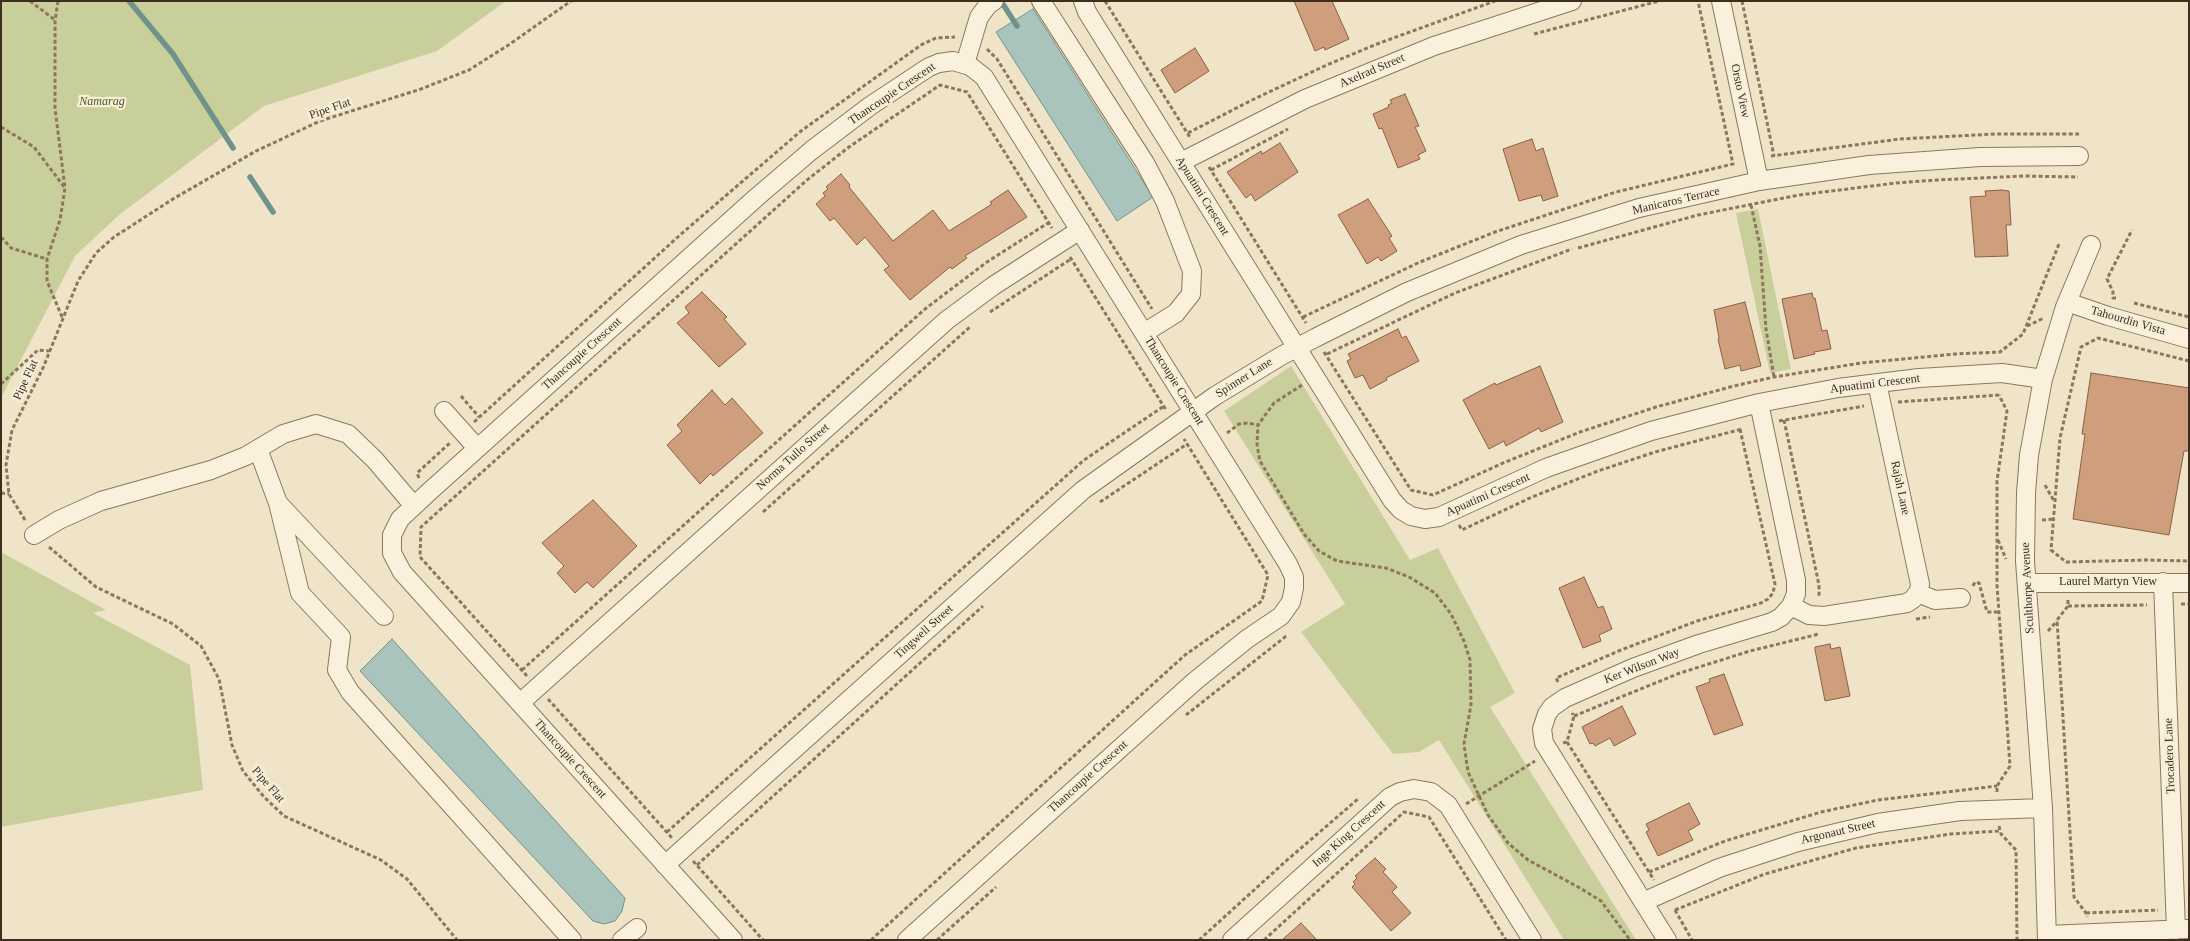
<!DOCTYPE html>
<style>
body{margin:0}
#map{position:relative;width:2190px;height:941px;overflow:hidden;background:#f0e4c8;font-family:Georgia,serif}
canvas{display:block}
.frame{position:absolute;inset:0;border:2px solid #3d2e20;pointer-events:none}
</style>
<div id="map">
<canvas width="2190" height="941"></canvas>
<div class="frame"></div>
</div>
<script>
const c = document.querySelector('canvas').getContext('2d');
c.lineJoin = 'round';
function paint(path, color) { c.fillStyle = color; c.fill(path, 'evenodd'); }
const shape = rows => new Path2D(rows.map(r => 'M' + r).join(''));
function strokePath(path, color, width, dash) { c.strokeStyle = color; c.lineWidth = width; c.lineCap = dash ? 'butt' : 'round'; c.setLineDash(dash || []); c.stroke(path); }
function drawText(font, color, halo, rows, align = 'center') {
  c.font = font + ' Georgia,serif'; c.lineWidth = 4.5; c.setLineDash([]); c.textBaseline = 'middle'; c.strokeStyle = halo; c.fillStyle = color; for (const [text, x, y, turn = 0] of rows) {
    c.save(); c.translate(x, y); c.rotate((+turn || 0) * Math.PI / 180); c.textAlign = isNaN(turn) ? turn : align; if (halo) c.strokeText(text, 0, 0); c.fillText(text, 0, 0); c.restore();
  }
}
const green = shape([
 [1,1,506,1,437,51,264,106,119,215,75,256,1,398],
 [1758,209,1791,369,1770,373,1736,213],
 [1291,366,1410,560,1438,548,1515,693,1490,707,1636,940,1564,940,1439,740,1419,752,1393,754,1301,632,1345,604,1224,411],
 [1,552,106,610,93,613,190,665,203,790,1,827]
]);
const water = shape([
 [1033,9,1153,197,1117,221,996,32,1033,9],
 [392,639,625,898,622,911,615,921,604,924,593,921,360,671,392,639]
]);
const stream = shape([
 [129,1,173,54,233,148],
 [1001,1,1017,26],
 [250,177,273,212]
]);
const building = shape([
 [1294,1,1332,1,1349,39,1325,50,1324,47,1315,51,1294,1],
 [1195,48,1209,71,1175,93,1161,70,1195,48],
 [1405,94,1419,126,1415,127,1426,151,1418,155,1420,159,1398,168,1382,128,1379,129,1373,114,1389,107,1388,105,1392,103,1390,100,1405,94],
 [1532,139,1536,151,1543,148,1558,196,1543,201,1541,195,1519,201,1503,149,1532,139],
 [1280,143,1298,172,1255,201,1251,194,1246,198,1227,172,1261,151,1262,154,1280,143],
 [841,174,850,185,849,187,893,241,933,210,949,231,992,204,990,202,1008,190,1027,217,965,256,967,258,952,269,950,267,910,300,884,270,889,266,865,237,857,245,834,218,830,221,816,204,825,196,823,193,828,189,826,187,841,174],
 [2001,190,2009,191,2011,225,2006,225,2008,256,1975,257,1970,197,1986,196,1985,191,2001,190],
 [1368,199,1392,236,1389,238,1397,251,1381,261,1378,257,1367,264,1338,215,1368,199],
 [702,292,727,317,724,319,746,344,719,367,677,323,689,313,685,307,702,292],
 [1812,293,1813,298,1815,298,1822,331,1827,330,1831,349,1814,352,1815,354,1794,359,1782,299,1812,293],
 [1745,302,1761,366,1741,371,1740,365,1725,369,1718,339,1719,338,1714,310,1745,302],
 [1398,329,1402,338,1406,336,1419,361,1386,378,1387,380,1370,389,1363,375,1355,378,1347,361,1351,359,1348,354,1398,329],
 [1540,366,1563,422,1541,432,1539,428,1506,446,1504,441,1489,449,1463,400,1495,383,1496,385,1540,366],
 [2091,373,2189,388,2189,451,2184,451,2169,535,2073,519,2085,434,2082,434,2091,373],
 [712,390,725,405,732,398,763,433,713,476,711,473,700,484,667,445,682,431,677,425,712,390],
 [593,500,637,546,593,588,587,582,575,593,557,573,564,566,542,543,593,500],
 [1584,577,1598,608,1603,606,1612,629,1599,635,1601,641,1583,648,1559,588,1584,577],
 [1830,644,1831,649,1840,647,1850,696,1825,701,1815,650,1815,647,1830,644],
 [1724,674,1743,725,1714,735,1696,687,1710,682,1709,679,1724,674],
 [1622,706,1636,734,1614,746,1610,738,1595,746,1593,743,1590,744,1582,727,1622,706],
 [1689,803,1700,824,1688,831,1693,840,1658,856,1646,832,1649,830,1646,824,1689,803],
 [1375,858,1386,869,1383,872,1397,887,1392,892,1411,913,1391,931,1352,887,1355,884,1353,882,1357,878,1355,876,1375,858],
 [1301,923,1317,940,1282,940,1301,923]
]);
const path = shape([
 [30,1,55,20],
 [58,1,55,21,55,108,65,188,60,220,47,259,47,281,62,317],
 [1105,1,1191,139],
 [1742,1,1774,156],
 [1534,34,1659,1],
 [987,49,997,59,1152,309],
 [1,127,34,147,65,188],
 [1188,133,1252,100,1329,64,1377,44,1495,1],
 [1771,156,1900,139,1995,134,2079,134],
 [1209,167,1306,323],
 [1211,170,1288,129],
 [1751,205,1760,246,1766,329,1774,377],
 [1,237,11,248,47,259],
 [1578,248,1698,215,1799,195,1896,183,1937,180,2024,176,2078,177],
 [1070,257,1166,410],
 [2116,298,2113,298,2113,292,2107,279,2132,230],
 [2134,303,2189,317],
 [990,312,1071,259],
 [1303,317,1420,262,1495,232,1616,192,1733,164,1698,1],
 [2027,326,2044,318],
 [1324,352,1411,490,1433,495,1503,463,1580,432,1656,407,1734,386,1774,377,1861,363,1955,354,2000,352,2023,334,2059,244],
 [1327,354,1455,293,1572,249],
 [2189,361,2098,338,2081,347,2060,438,2051,550,2066,562,2147,560,2189,561],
 [1,384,38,350,49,351],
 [1302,385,1274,403,1258,425,1257,445,1260,461,1304,534,1319,551,1337,561,1386,568,1409,577,1435,593,1451,614,1464,641,1470,660,1471,705,1464,744,1468,772,1488,815,1508,843,1528,860,1580,888,1601,901,1630,940],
 [461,396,479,417],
 [1898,402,1999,395],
 [1784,420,1819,585,1819,598],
 [1779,421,1864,406],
 [474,422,680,235,801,131,921,45,936,38,955,37],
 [1227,433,1239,424,1248,423,1258,425],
 [419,478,417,473,451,442],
 [2045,485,2054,501],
 [1,493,9,494],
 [1100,502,1187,444],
 [763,512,971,326],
 [25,520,9,494,6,465,12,430,43,368,78,281,96,253,114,237,173,199,256,151,320,121,421,89,469,70,510,44,571,1],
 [2042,520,2053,519],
 [1459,525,1462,530,1532,497,1598,471,1655,452,1742,429],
 [1998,540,2006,559],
 [49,547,96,587,173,624,201,646,219,679,232,745,243,771,264,797,284,816,381,860,407,879,457,940],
 [1973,586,1975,582,1979,583,1987,612,1999,612],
 [2068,600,2068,606,2057,620,2074,897,2086,913,2087,917],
 [2181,604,2189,604],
 [2068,606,2147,605],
 [1916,619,1930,617],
 [2048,631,2057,621],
 [522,670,925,309,987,262,1048,223],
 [527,676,420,557,421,527,807,180,849,147,940,85,967,92,1052,228],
 [1558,682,1556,678,1621,650,1697,621,1761,603,1768,599,1773,593,1775,584,1740,429],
 [548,699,672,838],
 [1186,715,1285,637,1284,635],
 [1574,716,1680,673,1750,651,1819,634],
 [1567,742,1654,880],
 [1563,743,1567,742,1574,716,1572,713],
 [1997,792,1997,786,2010,766,1997,585,1997,481,2007,411,1999,395],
 [1466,804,1535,761],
 [1999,826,2001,834,2016,850,2017,940],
 [667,832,1084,460,1164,406],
 [693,861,763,940],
 [697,865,983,606],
 [1649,872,1725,841,1821,812,1878,800,1997,786],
 [1675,910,1765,874,1856,848,1951,834,1999,831],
 [1675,910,1692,940],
 [2086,913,2158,910],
 [871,940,1185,655,1262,601,1268,575,1184,439],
 [937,940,996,887],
 [1199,940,1286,861,1358,799],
 [1264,940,1404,812,1429,817,1506,940]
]);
const minor = shape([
 [1041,1,1145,163,1165,201,1192,271,1191,294,1176,313,1144,333],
 [1083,1,1087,12,1392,500,1401,510,1411,516,1425,519,1439,517,1546,468,1651,431,1759,403,1838,388,1919,378,2002,373,2043,379],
 [1721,1,1759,181],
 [965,64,979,17,988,5,994,1],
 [1181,162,1305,99,1434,46,1572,1],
 [2067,302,2108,316,2189,339],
 [444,411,477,448],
 [258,449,278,503,384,616],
 [278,503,300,593,341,637,337,670,350,692,572,940],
 [34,535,59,520,101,501,211,470,246,456,283,434,316,424,348,434,375,460,414,506],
 [2163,582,2176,930],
 [2027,583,2189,583],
 [1918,593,1935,600,1961,598],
 [1791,606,1809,615,1824,616,1907,603,1913,599,1919,591,1920,584,1877,383],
 [520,703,947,320,993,286,1080,230],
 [665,865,1083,490,1215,396,1281,356,1315,338,1407,292,1521,245,1639,208,1759,181,1869,165,1980,157,2079,156],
 [1643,902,1719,868,1798,842,1878,823,1960,811,2043,808],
 [2047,935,2189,929],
 [622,940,637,928],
 [733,940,402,572,392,553,392,535,400,519,430,491,758,196,812,150,870,106,929,67,939,63,953,61,970,66,984,77,1288,564,1294,577,1294,588,1291,602,1281,616,1247,639,1195,681,907,940],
 [1232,940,1390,797,1400,792,1414,789,1431,792,1448,805,1532,940],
 [1667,940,1544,743,1542,729,1547,714,1552,707,1565,698,1633,668,1699,644,1772,622,1781,617,1791,606,1796,594,1796,580,1759,403],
 [2047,940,2043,808,2025,561,2026,493,2029,455,2043,379,2065,307,2091,245]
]);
const streetNames = [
 ["Axelrad Street",1372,71,-23],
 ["Orsto View",1740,91,78],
 ["Thancoupie Crescent",892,94,-34],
 ["Pipe Flat",330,109,-19],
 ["Apuatimi Crescent",1202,196,58],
 ["Manicaros Terrace",1676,201,-13],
 ["Tahourdin Vista",2128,321,16],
 ["Thancoupie Crescent",582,354,-42],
 ["Spinner Lane",1244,378,-32],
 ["Pipe Flat",26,380,-65],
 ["Thancoupie Crescent",1174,381,58],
 ["Apuatimi Crescent",1875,384,-7],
 ["Norma Tullo Street",793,457,-42],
 ["Rajah Lane",1900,488,78],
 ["Apuatimi Crescent",1488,495,-24],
 ["Laurel Martyn View",2108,582],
 ["Sculthorpe Avenue",2028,588,-93],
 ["Tingwell Street",924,632,-42],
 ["Ker Wilson Way",1642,666,-21],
 ["Trocadero Lane",2170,756,-92],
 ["Thancoupie Crescent",570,759,48],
 ["Thancoupie Crescent",1088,777,-42],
 ["Pipe Flat",268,785,49],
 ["Argonaut Street",1838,832,-13],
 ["Inge King Crescent",1349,834,-42]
];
const parkNames = [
 ["Namarag",102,102]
];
paint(green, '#c9cf9b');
paint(water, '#a9c4bc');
strokePath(water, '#6f938a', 1);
strokePath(stream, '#6f938a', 5.5);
paint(building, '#cf9f7d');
strokePath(building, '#8d5f41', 1);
strokePath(minor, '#8d765c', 20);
strokePath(path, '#8d765c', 3, [4, 2.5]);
strokePath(minor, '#faf1dc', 18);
drawText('12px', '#3d2e20', '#f7eed8', streetNames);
drawText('italic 12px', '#4d5a26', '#f7eed8', parkNames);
</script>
